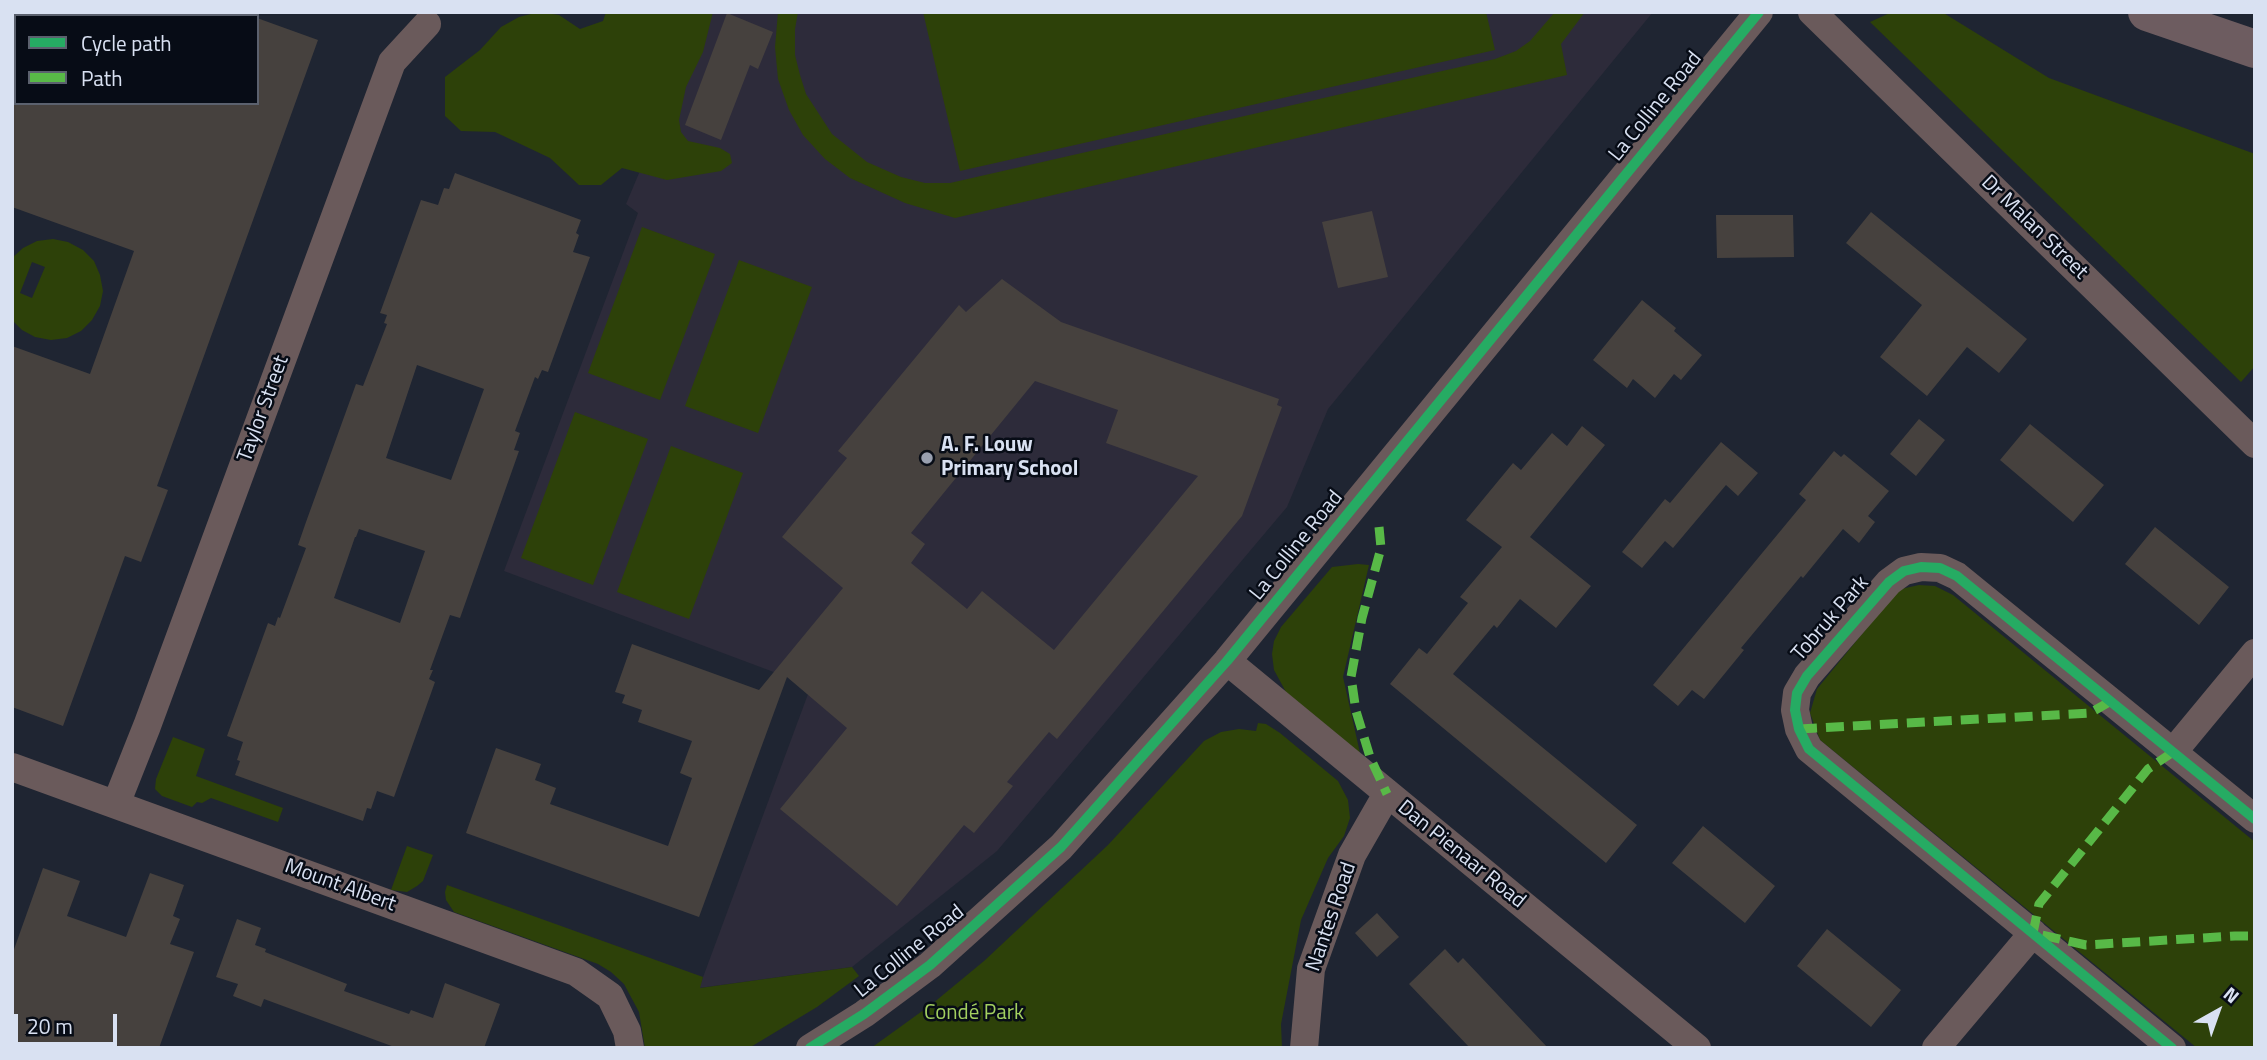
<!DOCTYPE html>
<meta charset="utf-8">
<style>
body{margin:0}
#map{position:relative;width:2267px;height:1060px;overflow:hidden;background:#1f2532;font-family:"Titillium Web",sans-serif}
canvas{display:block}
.frame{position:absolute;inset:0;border:14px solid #d9e1f2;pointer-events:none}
.legend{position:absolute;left:14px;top:14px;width:245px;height:91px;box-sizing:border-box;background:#070c16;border:2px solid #5b616e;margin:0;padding:9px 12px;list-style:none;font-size:21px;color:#d9e1f2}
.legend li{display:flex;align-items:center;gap:14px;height:35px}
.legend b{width:35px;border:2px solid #5b616e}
.north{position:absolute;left:2183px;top:976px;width:70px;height:70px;-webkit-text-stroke:5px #070c16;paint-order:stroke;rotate:40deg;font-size:19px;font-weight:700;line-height:28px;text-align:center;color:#d9e1f2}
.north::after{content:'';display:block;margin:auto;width:24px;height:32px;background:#d9e1f2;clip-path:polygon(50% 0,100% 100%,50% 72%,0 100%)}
.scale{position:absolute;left:14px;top:1014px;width:103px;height:32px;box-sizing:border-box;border:4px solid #d9e1f2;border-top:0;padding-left:9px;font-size:21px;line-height:24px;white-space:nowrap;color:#d9e1f2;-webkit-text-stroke:5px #070c16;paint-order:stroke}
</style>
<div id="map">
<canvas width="2267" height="1060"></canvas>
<div class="frame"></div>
<ul class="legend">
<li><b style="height:9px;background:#26ab63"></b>Cycle path</li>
<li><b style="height:9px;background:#58b947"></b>Path</li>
</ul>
<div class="north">N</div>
<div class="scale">20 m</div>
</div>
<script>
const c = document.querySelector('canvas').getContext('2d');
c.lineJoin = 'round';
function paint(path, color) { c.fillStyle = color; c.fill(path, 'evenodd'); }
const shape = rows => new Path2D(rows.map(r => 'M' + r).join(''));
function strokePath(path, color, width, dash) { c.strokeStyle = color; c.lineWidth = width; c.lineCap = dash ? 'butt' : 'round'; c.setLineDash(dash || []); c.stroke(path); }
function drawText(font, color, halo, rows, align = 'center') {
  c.font = font + ' "Titillium Web",sans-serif'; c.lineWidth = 5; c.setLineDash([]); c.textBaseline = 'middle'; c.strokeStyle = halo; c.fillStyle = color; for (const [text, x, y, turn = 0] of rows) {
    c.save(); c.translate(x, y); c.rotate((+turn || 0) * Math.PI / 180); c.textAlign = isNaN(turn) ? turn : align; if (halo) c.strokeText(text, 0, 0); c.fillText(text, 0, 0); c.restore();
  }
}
const education = shape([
 [707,12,1653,12,1328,409,1287,507,997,851,852,967,699,988,811,686,504,571,638,213,626,204]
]);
const green = shape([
 [539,12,559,15,580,29,603,21,606,12,713,12,703,52,686,87,679,120,681,132,688,141,720,148,730,154,732,163,721,171,667,180,622,168,601,185,579,185,550,158,495,132,461,131,445,116,445,77,480,50,501,27,519,17],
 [778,12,798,12,795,29,795,55,800,75,806,94,832,134,867,162,901,177,925,183,950,183,1495,59,1516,51,1530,41,1555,12,1585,12,1561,44,1567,75,955,218,905,203,850,178,825,159,803,135,789,110,778,79,775,47],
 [923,12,1486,12,1495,50,960,171],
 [1892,12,1942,12,2049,78,2255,154,2255,366,2241,382,1870,22],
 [642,227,715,254,660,400,588,373],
 [53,239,68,242,83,250,94,261,100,275,103,291,100,306,92,320,81,331,67,338,51,340,35,337,22,330,12,320,12,258,23,248,37,241],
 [32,262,45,267,32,298,20,293],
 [739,260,812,287,758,433,685,406],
 [575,412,648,439,593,585,521,558],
 [671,446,743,473,689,619,617,592],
 [1358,564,1369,565,1343,677,1360,753,1286,692,1274,670,1272,654,1274,641,1281,627,1332,567],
 [1919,585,1935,586,1953,595,2255,842,2255,1048,2197,1048,1820,740,1810,713,1817,689,1889,601,1901,589],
 [1258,723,1266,724,1280,733,1338,781,1348,800,1350,818,1344,836,1328,858,1301,920,1281,1024,1282,1048,871,1048,932,1004,984,961,1108,845,1204,741,1221,732,1239,729,1256,731],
 [173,737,205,749,196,776,283,808,278,822,211,798,202,803,197,802,192,807,162,796,155,789,156,779],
 [407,846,433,855,423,881,417,886,407,892,391,890],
 [447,885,703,977,700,988,852,967,859,976,817,1007,749,1048,645,1048,639,1012,624,984,611,972,598,964,454,912,446,900,445,892]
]);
const building = shape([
 [727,13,773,32,758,69,750,65,721,140,685,125],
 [257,18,318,40,157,486,168,490,141,562,125,556,63,726,12,707,12,346,90,374,134,251,12,207,12,103,257,103],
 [455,173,581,220,576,233,579,235,573,252,590,257,548,372,542,370,538,379,535,377,515,431,520,433,514,450,519,451,460,618,450,615,430,670,433,670,429,679,435,682,394,797,377,791,371,809,367,808,363,821,235,775,240,761,237,760,243,742,227,736,268,623,275,626,278,617,280,618,306,548,298,545,306,522,356,384,363,386,387,324,384,323,387,315,380,313,421,200,438,205,444,188,449,189],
 [417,365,484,389,451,480,386,458],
 [359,529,425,551,400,623,334,598,355,537,356,537],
 [1372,211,1388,277,1338,288,1322,222],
 [1871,212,2027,339,1999,373,1967,347,1927,396,1880,357,1922,305,1846,243],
 [1716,215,1793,215,1794,257,1717,258],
 [1002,279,1061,322,1279,399,1277,405,1282,407,1242,516,1057,739,1049,732,1007,782,1013,786,974,833,964,825,897,906,780,809,847,728,787,677,699,917,466,833,496,748,541,764,535,780,556,788,550,804,668,846,692,778,680,773,692,741,638,722,642,710,622,703,625,695,615,692,632,644,759,690,843,588,782,537,847,458,838,451,959,305,966,312],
 [1035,381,1118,410,1106,443,1198,476,1054,650,982,591,967,609,911,563,925,544,911,533],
 [1642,300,1676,328,1674,331,1702,355,1681,380,1674,374,1655,398,1633,379,1627,388,1593,360],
 [1919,419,1945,440,1916,476,1890,454],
 [2030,424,2104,485,2073,522,2000,460],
 [1582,426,1605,445,1530,537,1591,586,1556,628,1520,599,1497,628,1494,625,1453,674,1637,825,1606,863,1390,684,1419,648,1427,654,1468,603,1460,597,1502,547,1466,520,1513,463,1521,470,1552,433,1567,446],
 [1721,442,1758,473,1738,496,1726,485,1673,548,1665,541,1642,568,1622,552,1665,499,1670,503],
 [1834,451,1841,457,1844,454,1889,491,1868,516,1875,522,1859,543,1843,529,1803,578,1801,576,1741,648,1744,650,1704,699,1692,690,1678,706,1653,685,1806,500,1799,494],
 [2155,527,2229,587,2199,625,2125,564],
 [1703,826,1775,886,1745,923,1672,863],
 [43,868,80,881,67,916,126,937,150,873,184,885,173,916,180,919,170,944,194,952,159,1048,12,1048,12,955],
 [1377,913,1399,937,1377,957,1355,933],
 [237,919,261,928,255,945,266,949,265,952,347,984,344,991,409,1014,411,1010,433,1018,445,983,500,1004,484,1048,397,1048,264,999,261,1007,233,996,238,984,216,977],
 [1827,929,1901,990,1871,1027,1797,966],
 [1445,949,1458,963,1463,958,1548,1048,1470,1048,1409,984]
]);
const minor = shape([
 [1812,12,2255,444],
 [1227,661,1697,1048],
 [2173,752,2255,653],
 [12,767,576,972,610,996,627,1031,630,1048],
 [116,804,147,726,392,62,427,24],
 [810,1048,864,1014,930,965,1061,847,1227,661,1759,12],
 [1304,1048,1311,969,1352,855,1387,794],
 [1936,1048,2033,933],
 [2172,1048,1809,749,1799,729,1795,710,1797,693,1807,676,1889,582,1904,571,1921,567,1940,568,1957,576,2255,819]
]);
const secondary = shape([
 [2147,12,2255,49]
]);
const quiet = shape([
 [1379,527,1381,548,1362,618,1351,677,1356,711,1370,757,1387,794],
 [1799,729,2090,713,2111,701],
 [2173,752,2148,769,2039,904,2033,933,2086,945,2235,936,2255,936]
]);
const cycleway = shape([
 [810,1048,864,1014,930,965,1061,847,1227,661,1759,12],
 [2172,1048,1809,749,1799,729,1795,710,1797,693,1807,676,1889,582,1904,571,1921,567,1940,568,1957,576,2255,819]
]);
const markers = [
 [927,458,7,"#989faf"]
];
const streetNames = [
 ["La Colline Road",1656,107,-51],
 ["Dr Malan Street",2034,228,44],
 ["Taylor Street",264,409,-70],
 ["La Colline Road",1297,546,-51],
 ["Tobruk Park",1831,619,-49],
 ["Dan Pienaar Road",1461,855,39],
 ["Mount Albert",340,886,20],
 ["Nantes Road",1332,917,-71],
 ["La Colline Road",910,952,-39]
];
const poiNames = [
 ["A. F. Louw",941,446],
 ["Primary School",941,470]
];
const parkNames = [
 ["Condé Park",974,1014]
];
paint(education, '#2d2b3a');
paint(green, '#2d4109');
paint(building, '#46413e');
strokePath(minor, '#6a5a5b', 28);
strokePath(secondary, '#6d5c60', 38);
strokePath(quiet, '#58b947', 9, [18, 9]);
strokePath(cycleway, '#26ab63', 10);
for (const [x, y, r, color] of markers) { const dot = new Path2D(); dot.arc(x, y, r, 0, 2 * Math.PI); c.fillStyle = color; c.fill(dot); strokePath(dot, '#070c16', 2.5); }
drawText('21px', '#d9e1f2', '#070c16', streetNames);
drawText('bold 21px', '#d9e1f2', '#070c16', poiNames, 'left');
drawText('21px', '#a3d060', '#070c16', parkNames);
</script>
